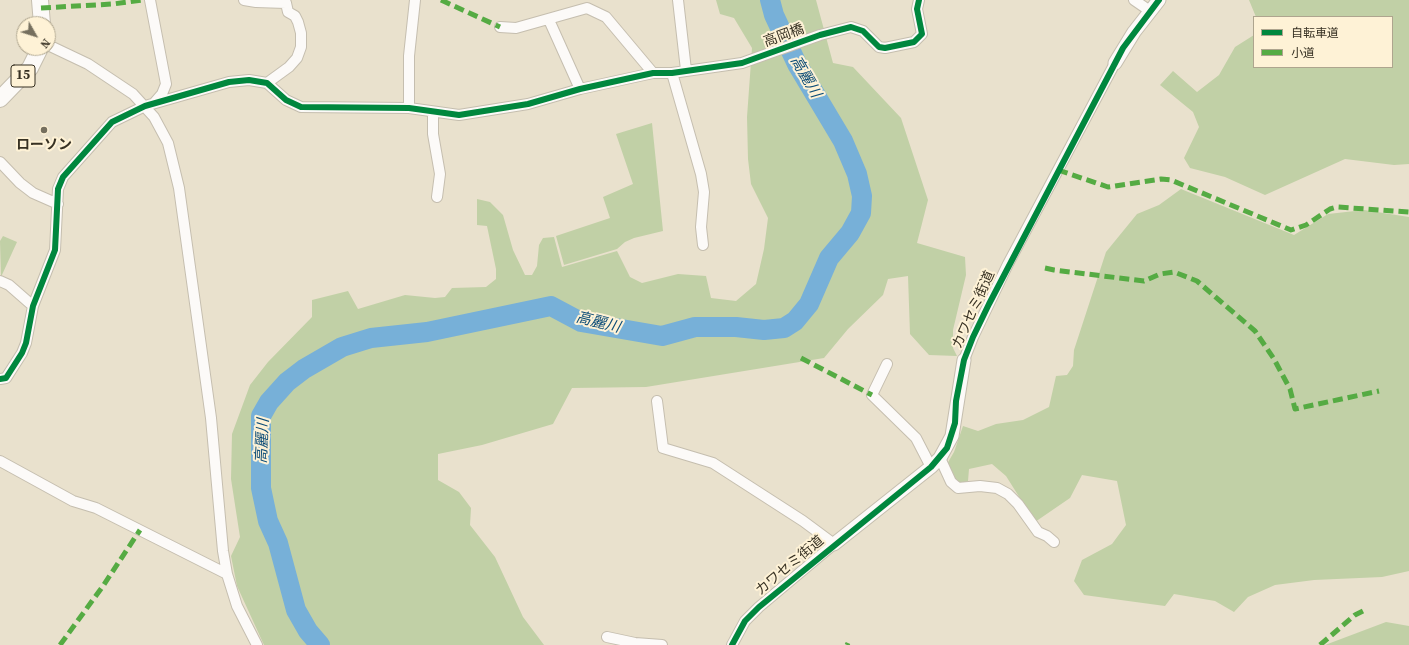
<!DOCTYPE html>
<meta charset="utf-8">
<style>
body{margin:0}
#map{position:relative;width:1409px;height:645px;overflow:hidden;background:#e9e1cd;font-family:"Source Serif 4","Noto Sans JP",serif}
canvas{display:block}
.legend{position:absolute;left:1253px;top:16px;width:140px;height:52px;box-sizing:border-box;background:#fef2d6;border:1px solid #aea58e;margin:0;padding:5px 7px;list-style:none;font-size:12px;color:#373123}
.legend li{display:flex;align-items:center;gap:8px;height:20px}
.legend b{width:20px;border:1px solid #aea58e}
.north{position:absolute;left:16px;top:16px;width:40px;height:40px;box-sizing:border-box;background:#fef2d6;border:1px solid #aea58e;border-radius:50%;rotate:129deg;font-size:11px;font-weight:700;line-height:16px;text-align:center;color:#373123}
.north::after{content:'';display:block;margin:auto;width:14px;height:18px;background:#756f5e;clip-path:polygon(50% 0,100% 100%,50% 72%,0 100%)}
</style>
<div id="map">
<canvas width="1409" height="645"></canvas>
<ul class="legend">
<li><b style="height:5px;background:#00873e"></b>自転車道</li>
<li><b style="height:5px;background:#55ab43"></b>小道</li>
</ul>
<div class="north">N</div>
</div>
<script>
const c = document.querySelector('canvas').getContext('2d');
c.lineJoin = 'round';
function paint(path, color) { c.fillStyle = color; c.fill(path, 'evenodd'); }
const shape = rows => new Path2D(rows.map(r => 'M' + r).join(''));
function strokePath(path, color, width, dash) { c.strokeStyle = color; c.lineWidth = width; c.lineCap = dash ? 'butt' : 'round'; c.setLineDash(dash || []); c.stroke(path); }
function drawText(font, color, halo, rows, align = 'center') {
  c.font = font + ' "Source Serif 4","Noto Sans JP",serif'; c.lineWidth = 4; c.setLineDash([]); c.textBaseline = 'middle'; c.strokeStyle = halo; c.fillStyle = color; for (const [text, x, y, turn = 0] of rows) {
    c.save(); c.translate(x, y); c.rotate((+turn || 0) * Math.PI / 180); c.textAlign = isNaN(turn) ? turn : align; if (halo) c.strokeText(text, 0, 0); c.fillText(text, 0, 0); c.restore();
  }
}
const green = shape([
 [716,0,816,0,833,63,853,67,901,118,928,200,917,243,965,257,966,275,953,330,953,348,957,356,929,355,910,334,908,276,888,279,883,295,848,329,824,358,646,387,572,388,553,424,482,445,438,454,438,480,459,492,471,508,470,525,495,557,523,617,544,645,264,645,237,586,231,556,240,537,231,479,232,434,250,385,268,362,312,317,312,300,348,291,358,309,405,295,435,298,445,297,452,288,486,287,496,279,496,269,487,226,477,225,477,199,490,202,503,215,513,250,525,275,532,275,537,266,539,245,543,238,554,237,562,267,617,251,630,277,642,283,678,274,706,276,711,298,736,301,756,284,764,249,768,218,751,184,748,159,747,117,752,48,734,18,720,14],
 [1249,0,1409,0,1409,164,1394,165,1345,159,1265,195,1225,177,1190,168,1184,158,1199,127,1193,112,1160,85,1173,71,1197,92,1219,75,1235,47,1254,35,1254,67,1392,67,1392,17,1256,17],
 [652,123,663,231,634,238,625,242,617,249,564,265,556,236,610,218,603,197,633,184,616,134],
 [1181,189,1294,235,1328,214,1364,210,1409,217,1409,571,1382,577,1314,580,1275,585,1248,597,1234,612,1215,601,1174,594,1165,606,1084,595,1074,581,1082,560,1112,544,1126,525,1117,481,1082,475,1070,498,1035,522,1006,476,992,464,969,469,968,481,959,486,953,479,947,464,954,452,963,426,978,431,996,424,1023,420,1049,407,1056,376,1067,375,1073,366,1074,350,1106,252,1137,214,1159,205],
 [3,236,17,242,1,277,0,241],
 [1386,622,1409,626,1409,645,1325,645]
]);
const river = shape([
 [320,645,308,631,296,610,278,543,268,521,261,488,261,416,269,402,287,382,304,369,342,347,371,338,427,332,551,306,581,322,662,336,695,327,736,327,764,330,784,328,795,321,809,304,829,258,850,233,861,213,862,196,857,174,843,141,797,64,774,15,770,0]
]);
const minor = shape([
 [150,0,166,84,162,94,155,102],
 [244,0,256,2,286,3,288,12,295,16,298,22,301,33,301,47,297,58,289,67,267,83],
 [678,0,686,70],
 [1134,0,1150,11],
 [549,20,580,89],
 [500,27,516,28,587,8,606,17,653,73],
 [48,45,88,64,133,94,154,117,168,143,179,188,211,418,223,551,227,574,237,606,257,645],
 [672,73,701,174,704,192,701,227,703,245],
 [409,108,409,56,415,0],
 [433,112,433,134,440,174,437,197],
 [0,162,20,183,33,193,58,204],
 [0,281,9,285,33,306],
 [964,360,973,337,1008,264,1115,63],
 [887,364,872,395,916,438,931,467],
 [0,379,6,378,22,353,26,343,33,306,55,250,58,189,63,177,112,122,145,106,229,82,249,80,267,83,286,100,301,107,409,108,459,115,528,104,580,89,653,73,672,73,742,63,820,35,851,27,863,31,879,47,885,48,914,42,922,34,917,9,919,0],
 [657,401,663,448,713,463,803,521,834,544,759,607,745,621,732,645],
 [940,458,951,482,958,488,980,486,997,488,1008,494,1018,504,1038,532,1047,536,1054,542],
 [0,461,73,501,96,508,227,574],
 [607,637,635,643,662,645]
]);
const tertiary = shape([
 [1115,63,1134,32,1159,0],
 [834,544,931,467,940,458,952,436,964,360]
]);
const primary = shape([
 [40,0,42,24],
 [0,99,30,68,40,48]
]);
const quiet = shape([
 [441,0,500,27],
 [41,8,113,4,142,0],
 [1058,170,1108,187,1161,179,1171,180,1291,230,1306,225,1330,209,1337,207,1409,212],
 [1045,268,1054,270,1144,281,1160,274,1174,272,1197,281,1255,331,1274,359,1290,389,1295,409,1379,391],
 [801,358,872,395],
 [60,645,103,586,140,530],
 [847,645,848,643],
 [1320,645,1355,615,1367,609]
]);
const cycleway = shape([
 [0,379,6,378,22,353,26,343,33,306,55,250,58,189,63,177,112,122,145,106,229,82,249,80,267,83,286,100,301,107,409,108,459,115,528,104,580,89,653,73,672,73,742,63,820,35,851,27,863,31,879,47,885,48,914,42,922,34,917,9,919,0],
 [732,645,745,621,759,607,931,467,947,448,955,423,956,401,964,360,973,337,989,304,1123,48,1159,0]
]);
const markers = [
 [44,130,4,"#756f5e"]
];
const shields = [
 [23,76,24]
];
const shieldNames = [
 ["15",23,76]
];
const streetNames = [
 ["高岡橋",784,36,-20],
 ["カワセミ街道",974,310,-66],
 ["カワセミ街道",790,566,-40]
];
const poiNames = [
 ["ローソン",44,145]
];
const waterNames = [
 ["高麗川",805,77,60],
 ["高麗川",598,323,14],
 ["高麗川",263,441,-87]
];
paint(green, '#c1d0a6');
strokePath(river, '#77b0d8', 20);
strokePath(minor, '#c5beaf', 12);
strokePath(tertiary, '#c5beaf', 15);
strokePath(primary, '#c5beaf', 18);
strokePath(minor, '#fcfaf8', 10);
strokePath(tertiary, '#fcfaf8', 13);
strokePath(primary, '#fcfaf8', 16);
strokePath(quiet, '#55ab43', 5, [10, 5]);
strokePath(cycleway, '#00873e', 6);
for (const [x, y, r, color] of markers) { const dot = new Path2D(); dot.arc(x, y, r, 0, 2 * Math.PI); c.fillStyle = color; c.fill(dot); strokePath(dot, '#fef2d6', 1.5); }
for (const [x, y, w] of shields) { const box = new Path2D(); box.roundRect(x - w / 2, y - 11, w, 22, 3); c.fillStyle = '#fef2d6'; c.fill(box); strokePath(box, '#373123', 1); }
drawText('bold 13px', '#373123', null, shieldNames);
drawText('14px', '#373123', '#fef2d6', streetNames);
drawText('bold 14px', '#373123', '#fef2d6', poiNames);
drawText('italic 15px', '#0c4c77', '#fef2d6', waterNames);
</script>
